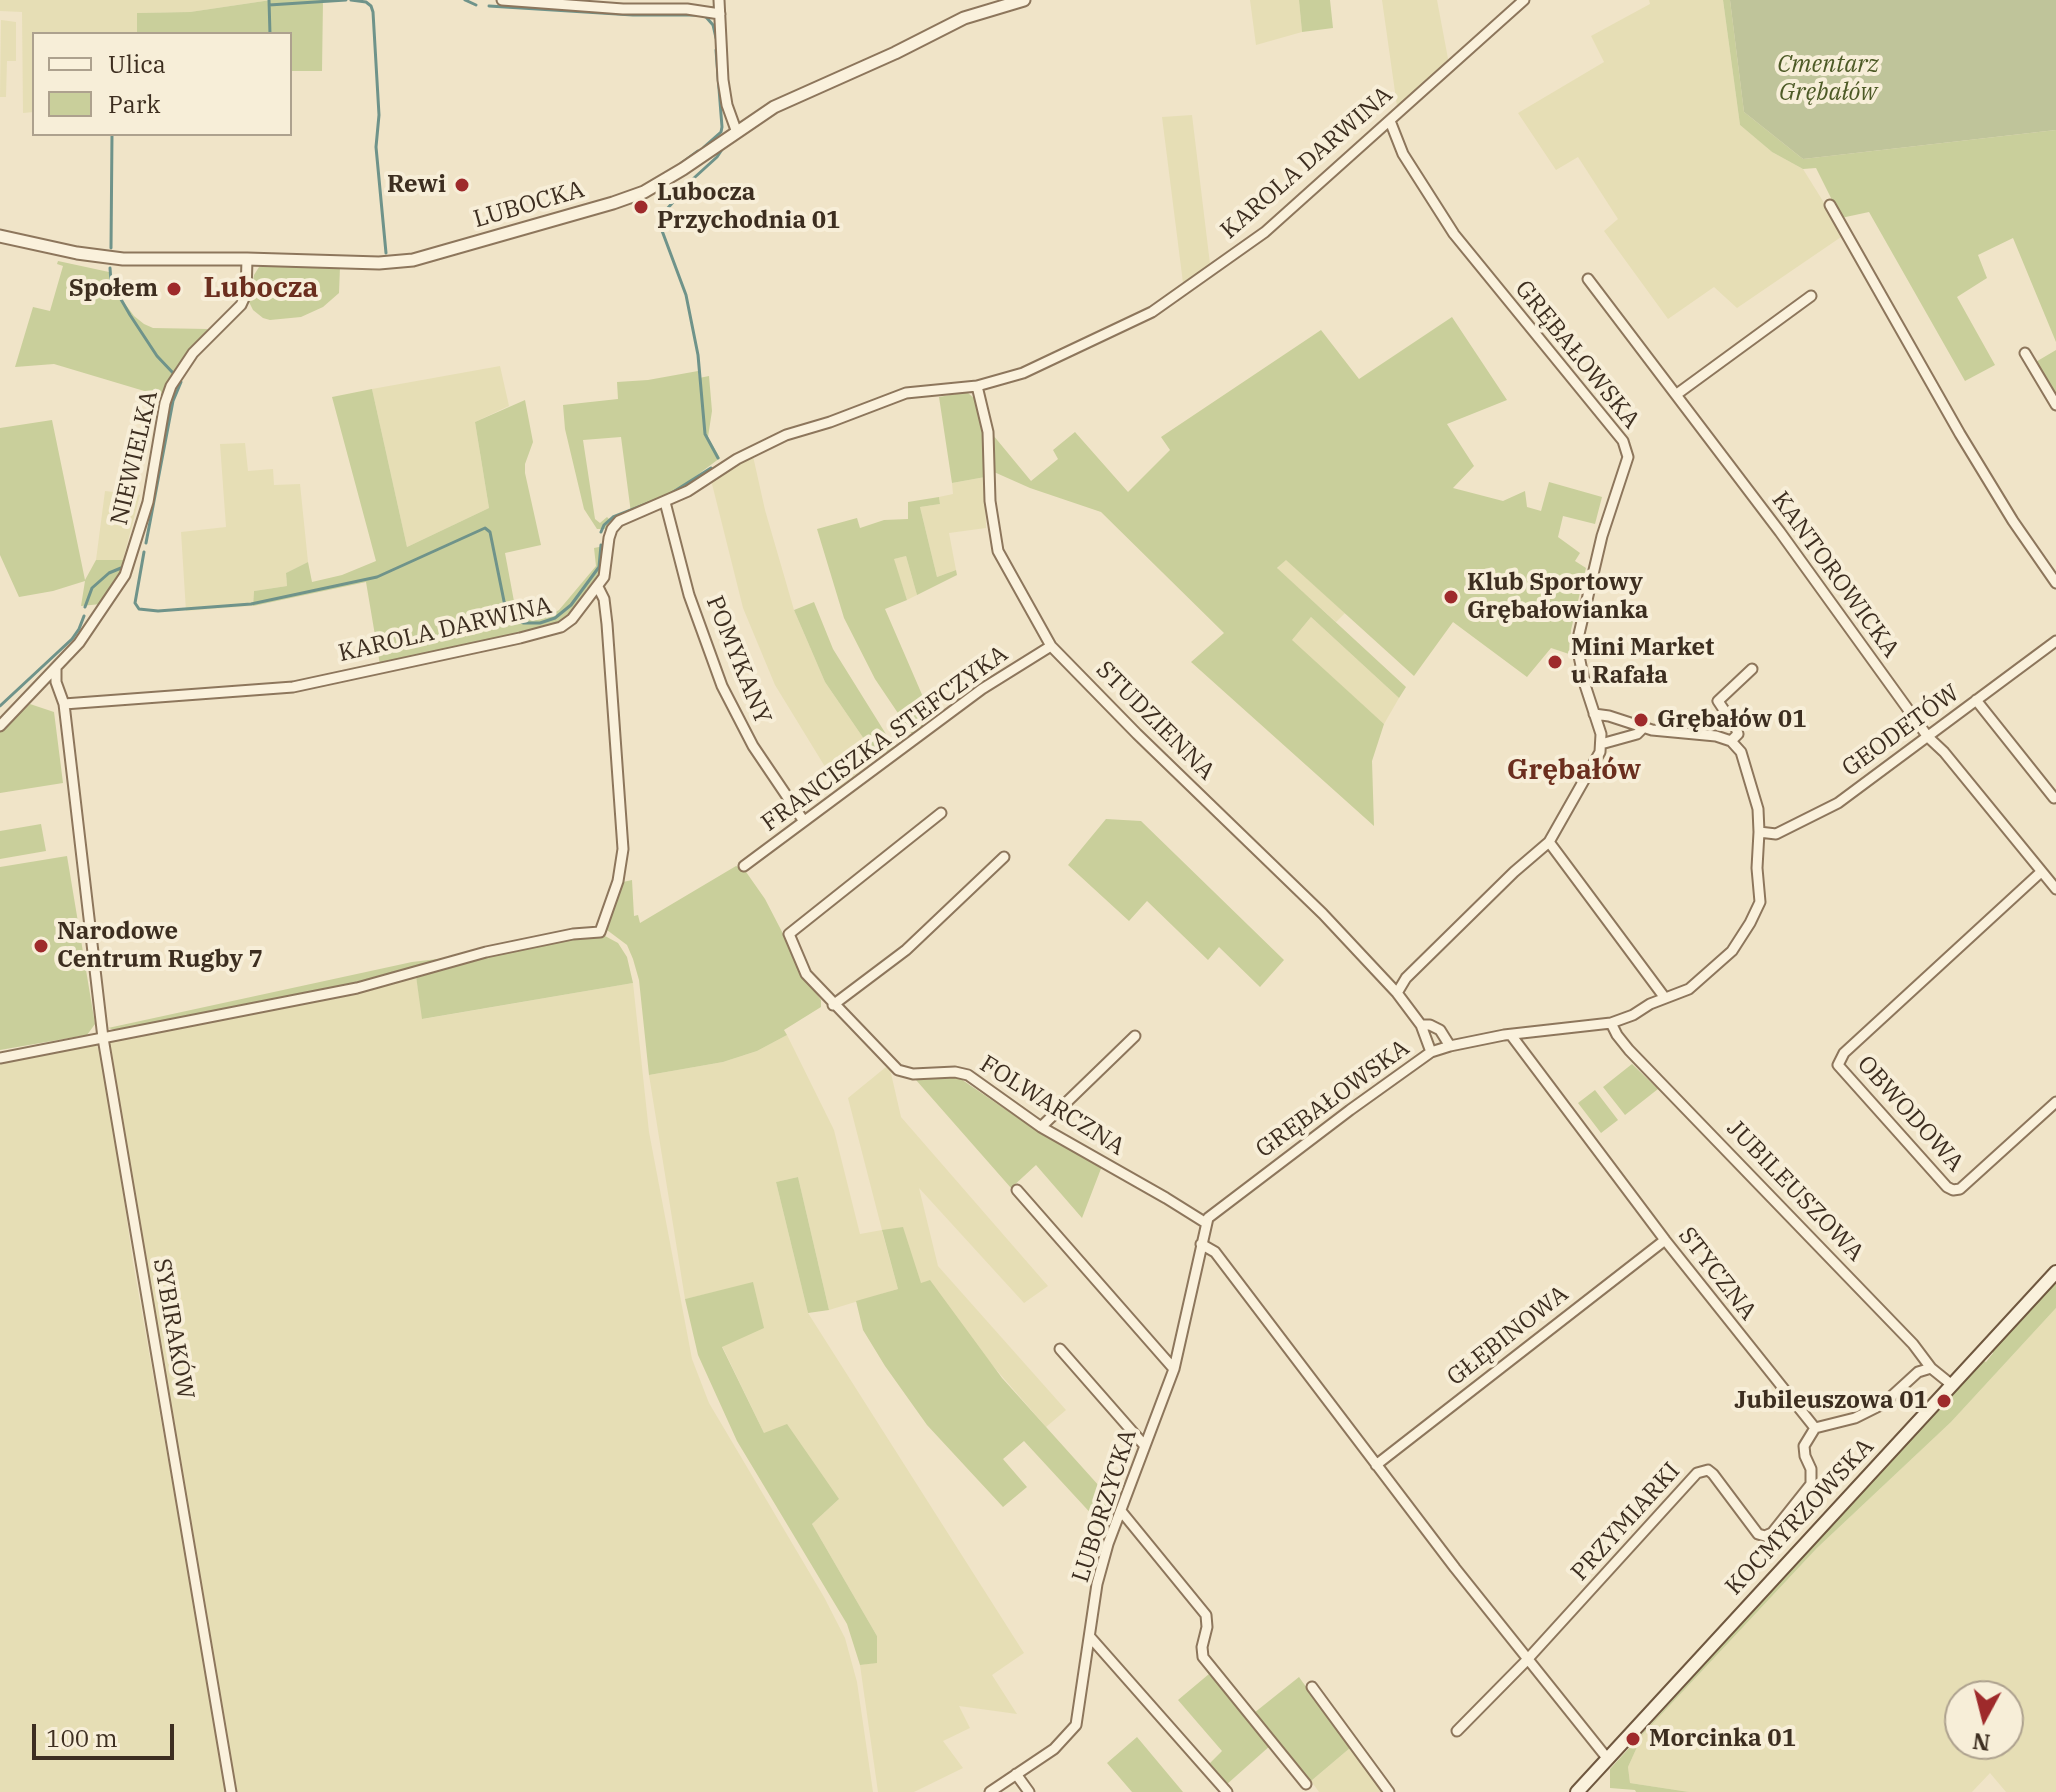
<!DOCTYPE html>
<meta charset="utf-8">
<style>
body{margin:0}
#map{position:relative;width:2056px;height:1792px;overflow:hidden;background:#f0e4c8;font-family:"IBM Plex Serif",serif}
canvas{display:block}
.legend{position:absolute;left:32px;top:32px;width:260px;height:104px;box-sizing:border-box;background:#f7eed8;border:2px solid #ada18e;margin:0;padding:10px 14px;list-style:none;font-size:24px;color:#3d2e20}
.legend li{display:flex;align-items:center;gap:16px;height:40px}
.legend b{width:40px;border:2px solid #ada18e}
.north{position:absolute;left:1944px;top:1680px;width:80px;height:80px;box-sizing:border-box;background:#f7eed8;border:2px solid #ada18e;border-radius:50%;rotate:187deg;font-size:22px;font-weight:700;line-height:32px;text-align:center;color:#3d2e20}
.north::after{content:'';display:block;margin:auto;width:28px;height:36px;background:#9e2a2b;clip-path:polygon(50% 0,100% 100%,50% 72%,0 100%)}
.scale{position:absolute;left:32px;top:1724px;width:142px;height:36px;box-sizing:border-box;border:4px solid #3d2e20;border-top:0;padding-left:10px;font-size:24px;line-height:28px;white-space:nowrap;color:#3d2e20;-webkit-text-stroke:6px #f7eed8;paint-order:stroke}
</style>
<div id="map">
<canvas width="2056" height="1792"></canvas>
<ul class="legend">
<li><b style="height:10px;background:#faf1dc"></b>Ulica</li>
<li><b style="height:22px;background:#c9cf9b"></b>Park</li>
</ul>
<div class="north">N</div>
<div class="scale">100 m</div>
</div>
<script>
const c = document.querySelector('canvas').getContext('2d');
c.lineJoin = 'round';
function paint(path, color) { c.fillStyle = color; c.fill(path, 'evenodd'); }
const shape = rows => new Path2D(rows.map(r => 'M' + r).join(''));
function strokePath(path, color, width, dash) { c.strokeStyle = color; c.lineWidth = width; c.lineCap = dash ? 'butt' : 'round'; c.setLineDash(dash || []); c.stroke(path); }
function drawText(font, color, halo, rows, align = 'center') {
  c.font = font + ' "IBM Plex Serif",serif'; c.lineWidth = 8; c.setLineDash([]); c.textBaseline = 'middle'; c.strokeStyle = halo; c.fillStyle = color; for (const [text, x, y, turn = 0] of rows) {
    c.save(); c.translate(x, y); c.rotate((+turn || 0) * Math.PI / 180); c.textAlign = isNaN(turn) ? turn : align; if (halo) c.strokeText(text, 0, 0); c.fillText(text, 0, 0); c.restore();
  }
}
const farmland = shape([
 [0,0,271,0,190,12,138,13,137,34,34,34,34,112,23,113,22,12,0,11],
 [1250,0,1299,0,1302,32,1256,45],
 [1382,0,1437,0,1449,64,1397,106],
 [1649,0,1723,0,1740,125,1772,152,1803,169,1844,235,1737,308,1714,287,1668,319,1604,231,1618,219,1578,157,1556,170,1518,113,1604,62,1591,36,1650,4],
 [1,20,16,22,16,61,7,61,6,97,0,97],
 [1192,115,1210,264,1183,283,1162,117],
 [500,366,509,406,475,422,489,508,407,547,372,389],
 [245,443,248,471,273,469,274,485,300,484,308,562,286,573,287,586,254,591,253,606,186,611,181,532,226,527,220,444],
 [753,456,765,510,794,610,825,682,877,758,838,788,775,685,743,608,711,480],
 [985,477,986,528,949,533,956,570,937,577,920,507,940,504,939,497,953,494,952,483],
 [105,491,140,495,123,560,96,560],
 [906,556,917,595,907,600,893,559],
 [1286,559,1345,613,1336,622,1277,569],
 [1311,617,1399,698,1384,724,1291,641],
 [416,976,423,1019,633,983,649,1132,692,1359,709,1403,824,1597,845,1638,857,1682,873,1792,236,1792,108,1045,111,1039,391,983],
 [787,1035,834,1130,860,1234,882,1230,848,1098,886,1067,890,1069,901,1117,1048,1286,1024,1303,919,1188,938,1266,1066,1410,1046,1427,921,1283,882,1231,898,1289,829,1310,798,1177,776,1182,808,1313,1024,1653,992,1675,1017,1714,959,1706,970,1728,943,1741,963,1768,914,1792,878,1792,860,1665,877,1662,877,1636,812,1524,839,1499,764,1433,722,1346,753,1283,685,1299,649,1075,723,1062,757,1051],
 [87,1045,97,1046,103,1055,133,1262,227,1792,0,1792,0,1062],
 [2056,1308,2056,1792,2006,1792,1990,1773,1972,1792,1689,1792,1630,1783,1628,1767,1643,1734,1817,1548,1951,1422],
 [1960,1696,2008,1696,2008,1744,1960,1744],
 [1350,1748,1382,1792,1319,1792,1311,1781]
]);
const green = shape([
 [271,0,323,0,322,71,290,71,290,34,137,34,137,13,190,12],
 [1299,0,1330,0,1333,28,1302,32],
 [1723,0,1730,0,1744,112,1803,159,2056,130,2056,342,2013,238,1978,255,1987,278,1957,297,1995,365,1965,381,1869,212,1841,218,1816,168,1803,169,1772,152,1740,125],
 [58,261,109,272,109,279,117,293,134,316,144,324,153,328,208,329,179,363,161,396,54,364,15,367,33,307,50,311,63,266,57,264],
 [265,266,340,267,339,293,323,307,301,317,270,320,263,318,253,310,249,302,254,275,259,267],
 [1452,317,1507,400,1447,424,1474,466,1453,488,1503,501,1525,491,1527,507,1541,511,1549,482,1602,497,1595,524,1563,516,1558,537,1580,553,1575,561,1586,568,1571,630,1569,654,1551,648,1527,677,1453,622,1414,676,1286,560,1277,568,1406,687,1399,698,1311,617,1292,640,1384,724,1372,761,1374,826,1191,662,1224,633,1101,512,1030,488,994,472,993,435,1031,481,1058,459,1053,450,1075,432,1128,492,1170,450,1161,437,1321,330,1359,379],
 [2056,350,2056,401,2034,363],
 [698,371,699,378,709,376,712,411,708,437,720,458,664,500,631,513,621,437,583,440,595,519,600,523,607,517,612,522,608,529,597,529,584,509,565,429,563,405,618,399,617,382,648,380],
 [372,389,407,547,489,508,475,422,525,400,533,442,525,464,525,473,541,545,505,553,516,612,547,617,559,610,596,566,594,548,604,546,597,585,586,589,588,602,564,620,545,627,380,665,366,582,253,606,254,591,287,586,286,573,308,562,312,582,342,575,376,561,332,397],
 [967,392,976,400,983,420,985,477,952,483,939,397],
 [52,420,85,580,96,560,123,560,124,567,101,604,81,606,85,581,53,591,19,597,0,555,0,428],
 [939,497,940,504,920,507,937,577,956,570,957,575,917,595,906,556,894,559,907,600,885,609,933,720,912,734,875,679,844,618,817,529,857,518,860,528,884,520,908,519,908,502],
 [814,602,833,649,894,747,877,758,825,682,794,610],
 [30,704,54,712,63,783,0,793,0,732],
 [1106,819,1141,821,1284,960,1260,987,1219,947,1208,960,1147,901,1129,921,1068,865],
 [41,824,46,851,0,859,0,831],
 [67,856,95,1024,87,1035,0,1050,0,867],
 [736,866,744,869,765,899,808,982,821,1000,821,1007,784,1030,787,1035,757,1051,723,1062,649,1075,639,980,633,959,627,945,607,930,620,887,623,882,632,880,634,916,638,915,640,923],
 [591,936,605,936,618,943,627,957,633,983,422,1019,416,976,501,951],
 [471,955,388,978,122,1032,108,1028,412,962],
 [1632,1064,1658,1089,1625,1115,1603,1087],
 [958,1077,1040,1133,1102,1166,1082,1218,1036,1165,1011,1188,916,1080],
 [1595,1090,1618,1120,1601,1133,1578,1103],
 [798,1177,829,1310,808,1313,776,1182],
 [903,1227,921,1283,930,1280,1002,1378,1118,1507,1108,1532,1024,1441,1003,1459,1027,1487,1003,1507,927,1425,885,1366,863,1330,856,1301,898,1289,882,1230],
 [753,1282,764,1328,722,1347,764,1433,787,1424,839,1499,812,1524,877,1636,877,1663,860,1665,847,1624,737,1441,698,1355,685,1299],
 [2056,1282,2056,1308,1951,1422,1817,1548,1643,1734,1628,1767,1630,1783,1689,1792,1636,1792,1635,1790,1610,1788,1610,1769,1982,1360,1986,1362,1993,1353,1991,1350],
 [1209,1674,1271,1745,1226,1785,1208,1765,1222,1751,1178,1700],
 [1299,1677,1350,1748,1311,1781,1254,1713],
 [1137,1737,1183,1792,1132,1792,1107,1763]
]);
const cemetery = shape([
 [1730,0,2056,0,2056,130,1803,159,1744,112]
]);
const stream = shape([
 [269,0,270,34],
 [351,0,366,2,371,6,373,12,379,115,376,147,386,253],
 [465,0,476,5],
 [269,5,346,0],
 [489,6,633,15,701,15,706,17,713,25,716,38],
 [704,147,721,132,722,127,716,50],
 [679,165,698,151],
 [694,178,717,157,723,148],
 [688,185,667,209,662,217,661,228,686,295,698,355,705,434,718,458],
 [111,248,112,134],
 [110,268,111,282,130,315,157,356,174,374],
 [670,494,711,468],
 [601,532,604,525,613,517,659,499],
 [146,543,173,401,181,382,179,380],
 [144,552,135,603,139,609,158,611,251,604,377,577,485,528,490,532,507,616,523,623,540,623,555,618,571,605,599,567,601,545],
 [85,607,92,588,109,573,121,568],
 [0,706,72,639,79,629,84,616]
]);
const minor = shape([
 [502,0,623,9,687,9,720,14],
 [719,0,723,80,727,105,736,130],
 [1390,121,1403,154,1454,234,1623,441,1628,457,1602,536,1579,634,1579,656,1585,685,1601,734,1600,752,1549,842,1514,872,1406,978,1397,993],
 [1830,205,1960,434,2013,521,2056,583],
 [1588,279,1780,532,1928,737,1944,752,2056,889],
 [2025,353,2056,405],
 [977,386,988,432,990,501,998,551,1051,646,1137,734,1323,914,1397,993,1421,1025,1431,1052],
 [1677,394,1811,296],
 [665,502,689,595,722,686,753,746,803,820],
 [56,669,56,682,64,704,103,1038,231,1792],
 [1976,700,2054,798],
 [64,704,293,687,520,638,561,627,572,619,604,577,609,538,612,529,619,521,688,491,737,459,786,435,830,422,906,393,977,386,1023,373,1152,312,1265,232,1524,0],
 [0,726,79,643,125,575,148,502,165,403,171,386,193,353,241,305,246,294,247,259],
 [1731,741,1738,734,1736,728,1718,701,1752,669],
 [1601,744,1637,734,1643,728],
 [941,813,789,934,806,974,898,1070,913,1074,955,1072,968,1075,1041,1127,1166,1198,1206,1223],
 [1759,832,1776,834,1838,803,2056,641],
 [1549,842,1665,998],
 [744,866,982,689,1051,646],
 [2041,872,1844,1053,1838,1065,1947,1187,1953,1190,1960,1189,2056,1102],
 [833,1005,906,950,1004,857],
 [1611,1023,1617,1035,1629,1050,1913,1344,1931,1368,1952,1385],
 [1421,1025,1430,1025,1440,1030,1450,1046],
 [1511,1035,1665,1240,1815,1428,1855,1418,1883,1404,1918,1372,1931,1368],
 [0,1058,357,988,486,952,573,934,600,932,618,881,623,849,607,624,604,599,598,587],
 [1041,1127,1135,1036],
 [1017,1190,1174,1369],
 [1201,1244,1215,1252,1455,1568,1607,1758],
 [1060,1349,1145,1446],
 [1376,1465,1665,1240],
 [1121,1511,1206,1615,1207,1627,1202,1647,1203,1657,1306,1784],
 [1091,1638,1227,1792],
 [1312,1687,1389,1792],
 [1457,1731,1525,1662,1697,1473,1708,1470,1713,1474,1758,1534,1765,1536,1772,1533,1811,1484,1811,1469,1805,1456,1804,1446,1815,1428],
 [1016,1774,1029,1792],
 [990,1792,1054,1749,1076,1725,1097,1584,1108,1544,1174,1369,1208,1218,1350,1110,1431,1052,1450,1046,1504,1035,1611,1023,1633,1015,1650,1004,1689,989,1732,951,1750,923,1760,902,1757,868,1759,832,1758,809,1741,752,1731,741,1716,736,1652,730,1609,716,1594,714]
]);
const tertiary = shape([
 [0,236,77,253,123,259,247,259,379,263,413,260,613,203,644,192,683,169,774,107,895,53,964,18,1024,0]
]);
const secondary = shape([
 [1577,1792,2056,1272]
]);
const markers = [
 [462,185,8,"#9e2a2b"],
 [641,207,8,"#9e2a2b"],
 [174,289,8,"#9e2a2b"],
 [1451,597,8,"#9e2a2b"],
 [1555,662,8,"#9e2a2b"],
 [1641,720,8,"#9e2a2b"],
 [41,946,8,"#9e2a2b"],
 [1944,1401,8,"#9e2a2b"],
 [1633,1739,8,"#9e2a2b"]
];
const parkNames = [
 ["Cmentarz",1828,65],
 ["Grębałów",1828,93]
];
const streetNames = [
 ["KAROLA DARWINA",1307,163,-41],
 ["LUBOCKA",529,205,-16],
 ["GRĘBAŁOWSKA",1577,355,51],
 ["NIEWIELKA",135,458,-77],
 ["KANTOROWICKA",1835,575,54],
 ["KAROLA DARWINA",445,630,-13],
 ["POMYKANY",738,660,68],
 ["STUDZIENNA",1155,721,45],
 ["GEODETÓW",1901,731,-36],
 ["FRANCISZKA STEFCZYKA",885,739,-36],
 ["GRĘBAŁOWSKA",1333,1099,-36],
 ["FOLWARCZNA",1052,1106,32],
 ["OBWODOWA",1910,1114,48],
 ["JUBILEUSZOWA",1795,1191,46],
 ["STYCZNA",1717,1274,52],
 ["SYBIRAKÓW",173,1329,80],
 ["GŁĘBINOWA",1508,1336,-38],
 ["LUBORZYCKA",1105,1506,-72],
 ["KOCMYRZOWSKA",1800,1517,-47],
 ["PRZYMIARKI",1626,1522,-48]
];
const poiNames = [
 ["Rewi",446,185,"right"],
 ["Lubocza",657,193],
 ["Przychodnia 01",657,221],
 ["Społem",158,289,"right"],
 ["Klub Sportowy",1467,583],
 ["Grębałowianka",1467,611],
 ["Mini Market",1571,648],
 ["u Rafała",1571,676],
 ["Grębałów 01",1657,720],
 ["Narodowe",57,932],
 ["Centrum Rugby 7",57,960],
 ["Jubileuszowa 01",1928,1401,"right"],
 ["Morcinka 01",1649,1739]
];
const quarterNames = [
 ["Lubocza",261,289],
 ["Grębałów",1574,771]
];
paint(farmland, '#e6deb5');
paint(green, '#c9cf9b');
paint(cemetery, '#bfc49a');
strokePath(stream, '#6f938a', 3);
strokePath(minor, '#8d765c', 13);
strokePath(tertiary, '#8d765c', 15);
strokePath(secondary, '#6f573f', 16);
strokePath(minor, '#faf1dc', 9);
strokePath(tertiary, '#faf1dc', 11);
strokePath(secondary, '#faf1dc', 12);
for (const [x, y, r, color] of markers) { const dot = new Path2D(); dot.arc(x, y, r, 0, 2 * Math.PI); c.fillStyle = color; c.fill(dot); strokePath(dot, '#f7eed8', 3); }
drawText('italic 24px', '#4d5a26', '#f7eed8', parkNames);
drawText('24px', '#3d2e20', '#f7eed8', streetNames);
drawText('bold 24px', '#3d2e20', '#f7eed8', poiNames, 'left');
drawText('bold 28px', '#6b2e1e', '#f7eed8', quarterNames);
</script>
